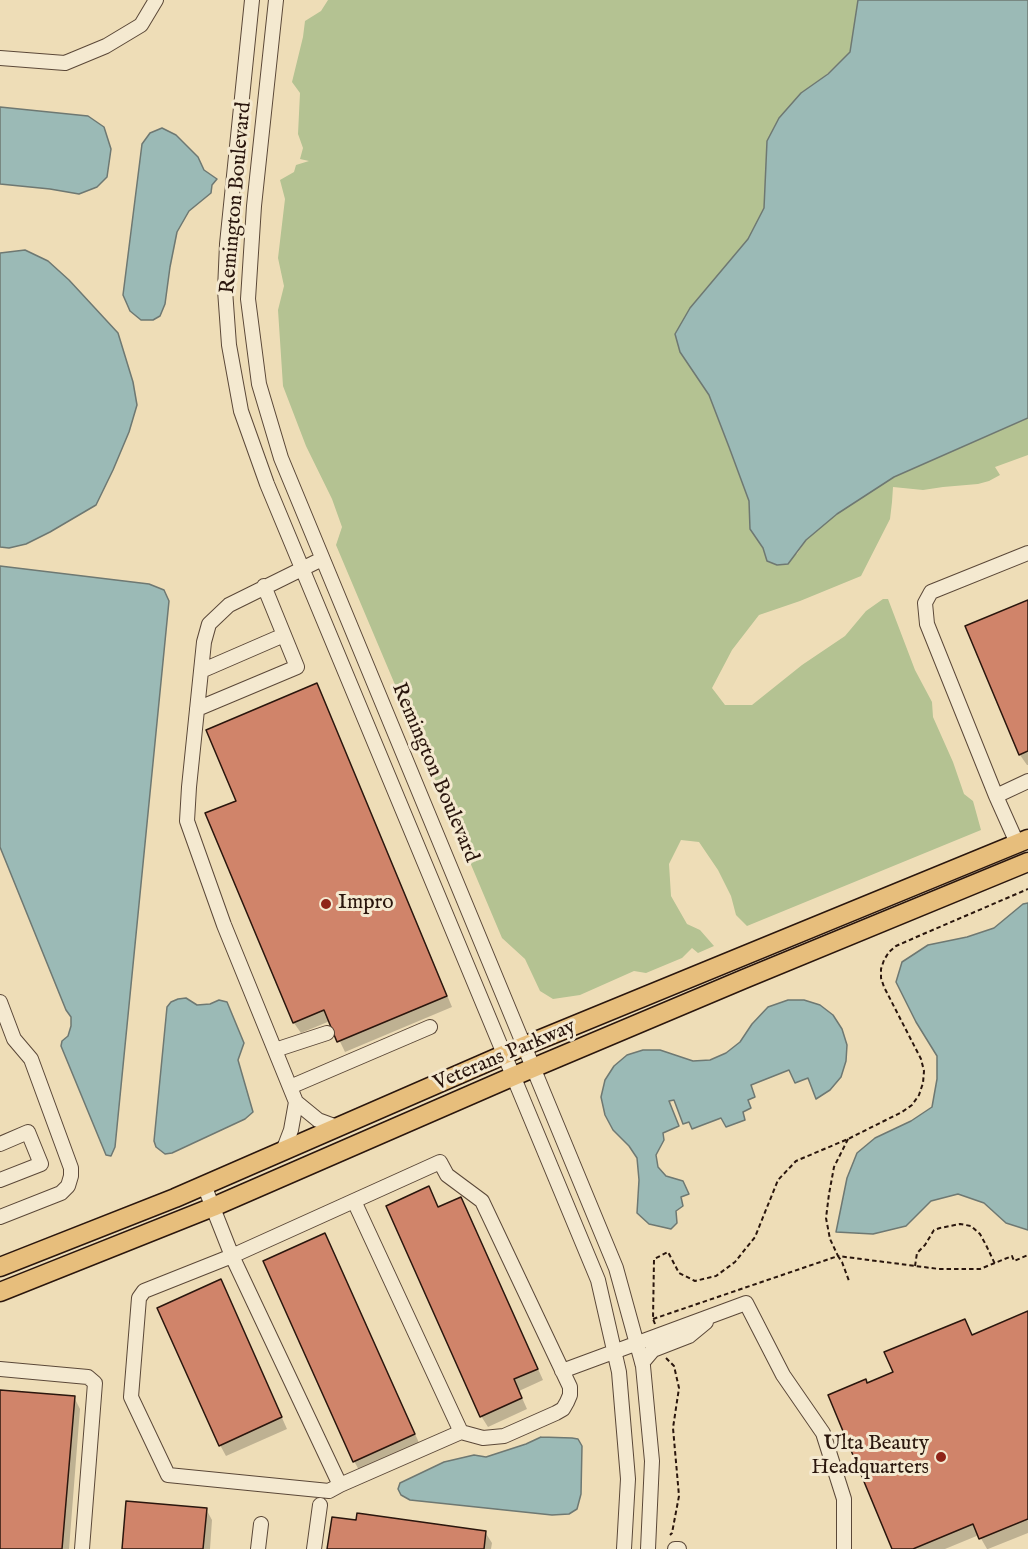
<!DOCTYPE html>
<style>
body{margin:0}
canvas{display:block;background:#eeddb7}
</style>
<canvas width="1028" height="1549"></canvas>
<script>
const c = document.querySelector('canvas').getContext('2d');
c.lineJoin = 'round';
function paint(path, color) { c.fillStyle = color; c.fill(path, 'evenodd'); }
const shape = rows => new Path2D(rows.map(r => 'M' + r).join(''));
function strokePath(path, color, width, dash) { c.strokeStyle = color; c.lineWidth = width; c.lineCap = dash ? 'butt' : 'round'; c.setLineDash(dash || []); c.stroke(path); }
function drawText(font, color, halo, rows, align = 'center') {
  c.font = font + ' "IM FELL English",serif'; c.lineWidth = 6; c.setLineDash([]); c.textBaseline = 'middle'; c.strokeStyle = halo; c.fillStyle = color; for (const [text, x, y, turn = 0] of rows) {
    c.save(); c.translate(x, y); c.rotate((+turn || 0) * Math.PI / 180); c.textAlign = isNaN(turn) ? turn : align; if (halo) c.strokeText(text, 0, 0); c.fillText(text, 0, 0); c.restore();
  }
}
const green = shape([
 [328,0,858,0,850,52,825,76,801,93,779,118,767,141,764,208,748,239,690,308,680,352,709,395,749,501,750,529,763,548,767,561,797,554,806,540,837,514,894,477,1028,418,1028,455,995,467,1000,475,989,481,978,484,943,487,923,490,893,487,892,502,890,519,861,576,800,601,759,615,732,650,712,688,725,705,752,705,802,665,845,636,866,611,883,599,888,599,915,670,932,702,933,717,953,762,964,794,973,801,981,830,747,926,736,915,731,896,718,870,699,842,681,840,669,864,671,896,687,924,700,930,714,946,698,953,692,948,682,958,646,973,634,971,580,995,553,999,540,991,525,959,502,938,336,545,342,527,332,499,306,446,283,386,278,310,284,286,278,258,285,199,280,180,294,172,296,165,309,161,300,159,303,148,298,134,300,93,292,82,303,37,305,21,321,11]
]);
const water = shape([
 [858,0,1028,0,1028,418,894,477,837,514,806,540,788,564,777,565,767,561,763,548,750,529,749,501,729,447,709,395,680,352,675,334,690,308,748,239,764,208,767,141,779,118,801,93,828,74,850,52,858,0],
 [0,107,88,116,104,127,111,149,107,177,97,187,79,194,50,189,0,184,0,107],
 [162,128,176,135,198,157,204,170,217,179,212,185,211,193,189,211,177,232,170,267,165,304,160,316,153,320,141,320,130,311,123,295,142,144,150,133,162,128],
 [25,250,48,261,69,280,118,333,133,382,137,405,129,432,113,470,96,505,50,532,26,544,9,548,0,547,0,253,25,250],
 [0,566,149,584,164,590,169,601,115,1147,111,1156,106,1155,61,1046,62,1041,68,1036,71,1026,71,1017,66,1010,0,847,0,566],
 [1028,903,1028,1230,1006,1223,984,1203,958,1194,931,1201,906,1226,873,1234,836,1232,847,1178,857,1153,875,1138,911,1121,932,1107,937,1079,937,1056,916,1022,896,982,902,962,928,945,967,937,994,928,1023,904,1028,903],
 [186,998,197,1005,210,1004,219,1000,227,1002,244,1043,238,1060,253,1112,245,1119,172,1153,165,1154,156,1147,154,1141,167,1007,171,1002,178,999,186,998],
 [788,1000,804,1000,820,1005,833,1015,842,1029,847,1045,846,1061,841,1077,830,1090,816,1099,808,1078,795,1083,789,1070,751,1085,755,1097,748,1100,751,1108,743,1112,745,1120,726,1127,721,1118,692,1129,689,1122,683,1124,674,1100,669,1101,679,1126,663,1133,664,1140,656,1155,658,1167,666,1176,683,1181,689,1194,681,1197,683,1206,676,1211,677,1223,671,1229,649,1224,637,1213,639,1180,637,1158,629,1146,613,1130,605,1115,601,1097,605,1080,614,1066,627,1055,643,1050,660,1050,693,1061,710,1060,726,1053,740,1042,752,1024,768,1007,788,1000],
 [541,1437,572,1438,578,1439,582,1446,581,1494,577,1509,569,1514,552,1515,410,1500,401,1495,398,1489,400,1483,444,1462,474,1455,486,1457,526,1444,541,1437]
]);
const shadow = shape([
 [1028,602,1028,765,1027,765,1020,755,967,626],
 [322,696,452,1007,345,1052,330,1021,301,1033,294,1023,207,814,238,801],
 [439,1209,467,1210,543,1380,519,1391,527,1409,488,1427,481,1416],
 [324,1235,331,1246,420,1445,360,1472,354,1461],
 [226,1292,287,1429,226,1456,220,1445,159,1309],
 [1028,1313,1028,1533,988,1549,987,1549,979,1535,945,1549,893,1549,867,1385,894,1373,964,1321,973,1336],
 [0,1392,74,1397,80,1409,69,1549,0,1549],
 [206,1509,212,1520,210,1549,124,1549],
 [485,1532,492,1543,491,1549,329,1549]
]);
const building = shape([
 [1028,600,1028,751,1019,755,965,626,1028,600],
 [317,683,447,996,337,1042,324,1010,293,1023,205,813,236,801,206,730,317,683],
 [429,1186,438,1207,461,1197,538,1369,514,1379,522,1398,480,1417,386,1206,429,1186],
 [325,1233,415,1434,353,1462,263,1261,325,1233],
 [221,1279,282,1417,219,1446,157,1308,221,1279],
 [1028,1311,1028,1519,979,1539,973,1524,913,1549,892,1549,828,1395,866,1379,867,1383,893,1372,884,1352,965,1319,972,1335,1028,1311],
 [0,1390,75,1396,62,1549,0,1549,0,1390],
 [126,1501,207,1508,203,1549,122,1549,126,1501],
 [357,1513,486,1531,484,1549,327,1549,332,1517,356,1520,357,1513]
]);
const path = shape([
 [848,1139,834,1167,829,1194,826,1218,830,1239,838,1256,939,1269,980,1269,1012,1256,1014,1261,1028,1255],
 [915,1266,917,1253,925,1245,934,1230,940,1228,960,1224,971,1226,980,1234,986,1245,995,1264],
 [653,1319,838,1256,842,1262,849,1281],
 [655,1324,653,1319,654,1259,668,1252,679,1273,695,1281,716,1276,735,1262,755,1237,778,1180,796,1161,848,1139,902,1112,912,1105,919,1095,923,1083,924,1071,921,1059,884,987,881,978,881,969,884,960,889,952,896,946,921,935,1028,889],
 [666,1358,674,1366,679,1388,673,1428,679,1496,672,1533,670,1535]
]);
const minor = shape([
 [252,0,227,244,225,290,229,345,241,411,267,484,598,1280,619,1372,628,1479,624,1549],
 [276,0,254,206,248,299,259,384,281,458,616,1268,643,1366,652,1461,648,1549],
 [0,58,65,63,106,46,141,25,156,0],
 [201,671,284,635],
 [197,709,297,667,264,586],
 [996,796,927,624,925,603,931,592,1028,553],
 [1017,843,996,796,1028,781],
 [0,1002,14,1039,31,1059,71,1168,71,1176,68,1186,61,1193,0,1217],
 [275,1050,327,1033],
 [290,1087,430,1027],
 [296,1102,224,925,187,821,189,787,204,642,209,624,229,605,322,559],
 [0,1144,28,1132,41,1164,0,1180],
 [283,1151,291,1130,296,1102,318,1120,337,1127],
 [204,1185,232,1256,144,1291,139,1298,131,1397,168,1475,329,1491,340,1485,461,1432,483,1438,504,1436,556,1413,563,1409,567,1402,570,1395,570,1387,482,1201,447,1175,440,1162,232,1256,340,1485],
 [354,1201,461,1432],
 [642,1363,653,1350,689,1336,706,1322],
 [0,1369,88,1377,95,1383,82,1549],
 [562,1371,746,1303,783,1375,823,1433,844,1499,844,1549],
 [258,1549,261,1524],
 [314,1549,320,1505],
 [675,1549,679,1549]
]);
const major = shape([
 [0,1267,175,1198,524,1046,1028,839],
 [0,1292,213,1207,514,1076,744,979,1028,862]
]);
const markers = [
 [326,904,6,"#8f2418"],
 [941,1457,6,"#8f2418"]
];
const streetNames = [
 ["Remington Boulevard",237,198,-85],
 ["Remington Boulevard",434,773,67],
 ["Veterans Parkway",505,1056,-23]
];
const poiNames = [
 ["Impro",338,904],
 ["Ulta Beauty",929,1445,"right"],
 ["Headquarters",929,1469,"right"]
];
paint(green, '#b4c292');
paint(water, '#9bbab6');
strokePath(water, '#6e7872', 1.5);
paint(shadow, '#0003');
paint(building, '#d0846a');
strokePath(building, '#2a160d', 1.5);
strokePath(minor, '#5b4838', 16);
strokePath(major, '#2a160d', 21);
strokePath(path, '#2a160d', 2, [4.5, 3]);
strokePath(minor, '#f4e9d0', 14);
strokePath(major, '#e7be7c', 18);
for (const [x, y, r, color] of markers) { const dot = new Path2D(); dot.arc(x, y, r, 0, 2 * Math.PI); c.fillStyle = color; c.fill(dot); strokePath(dot, '#f4e9d0', 2); }
drawText('21px', '#2a160d', '#f4e9d0', streetNames);
drawText('21px', '#2a160d', '#f4e9d0', poiNames, 'left');
</script>
